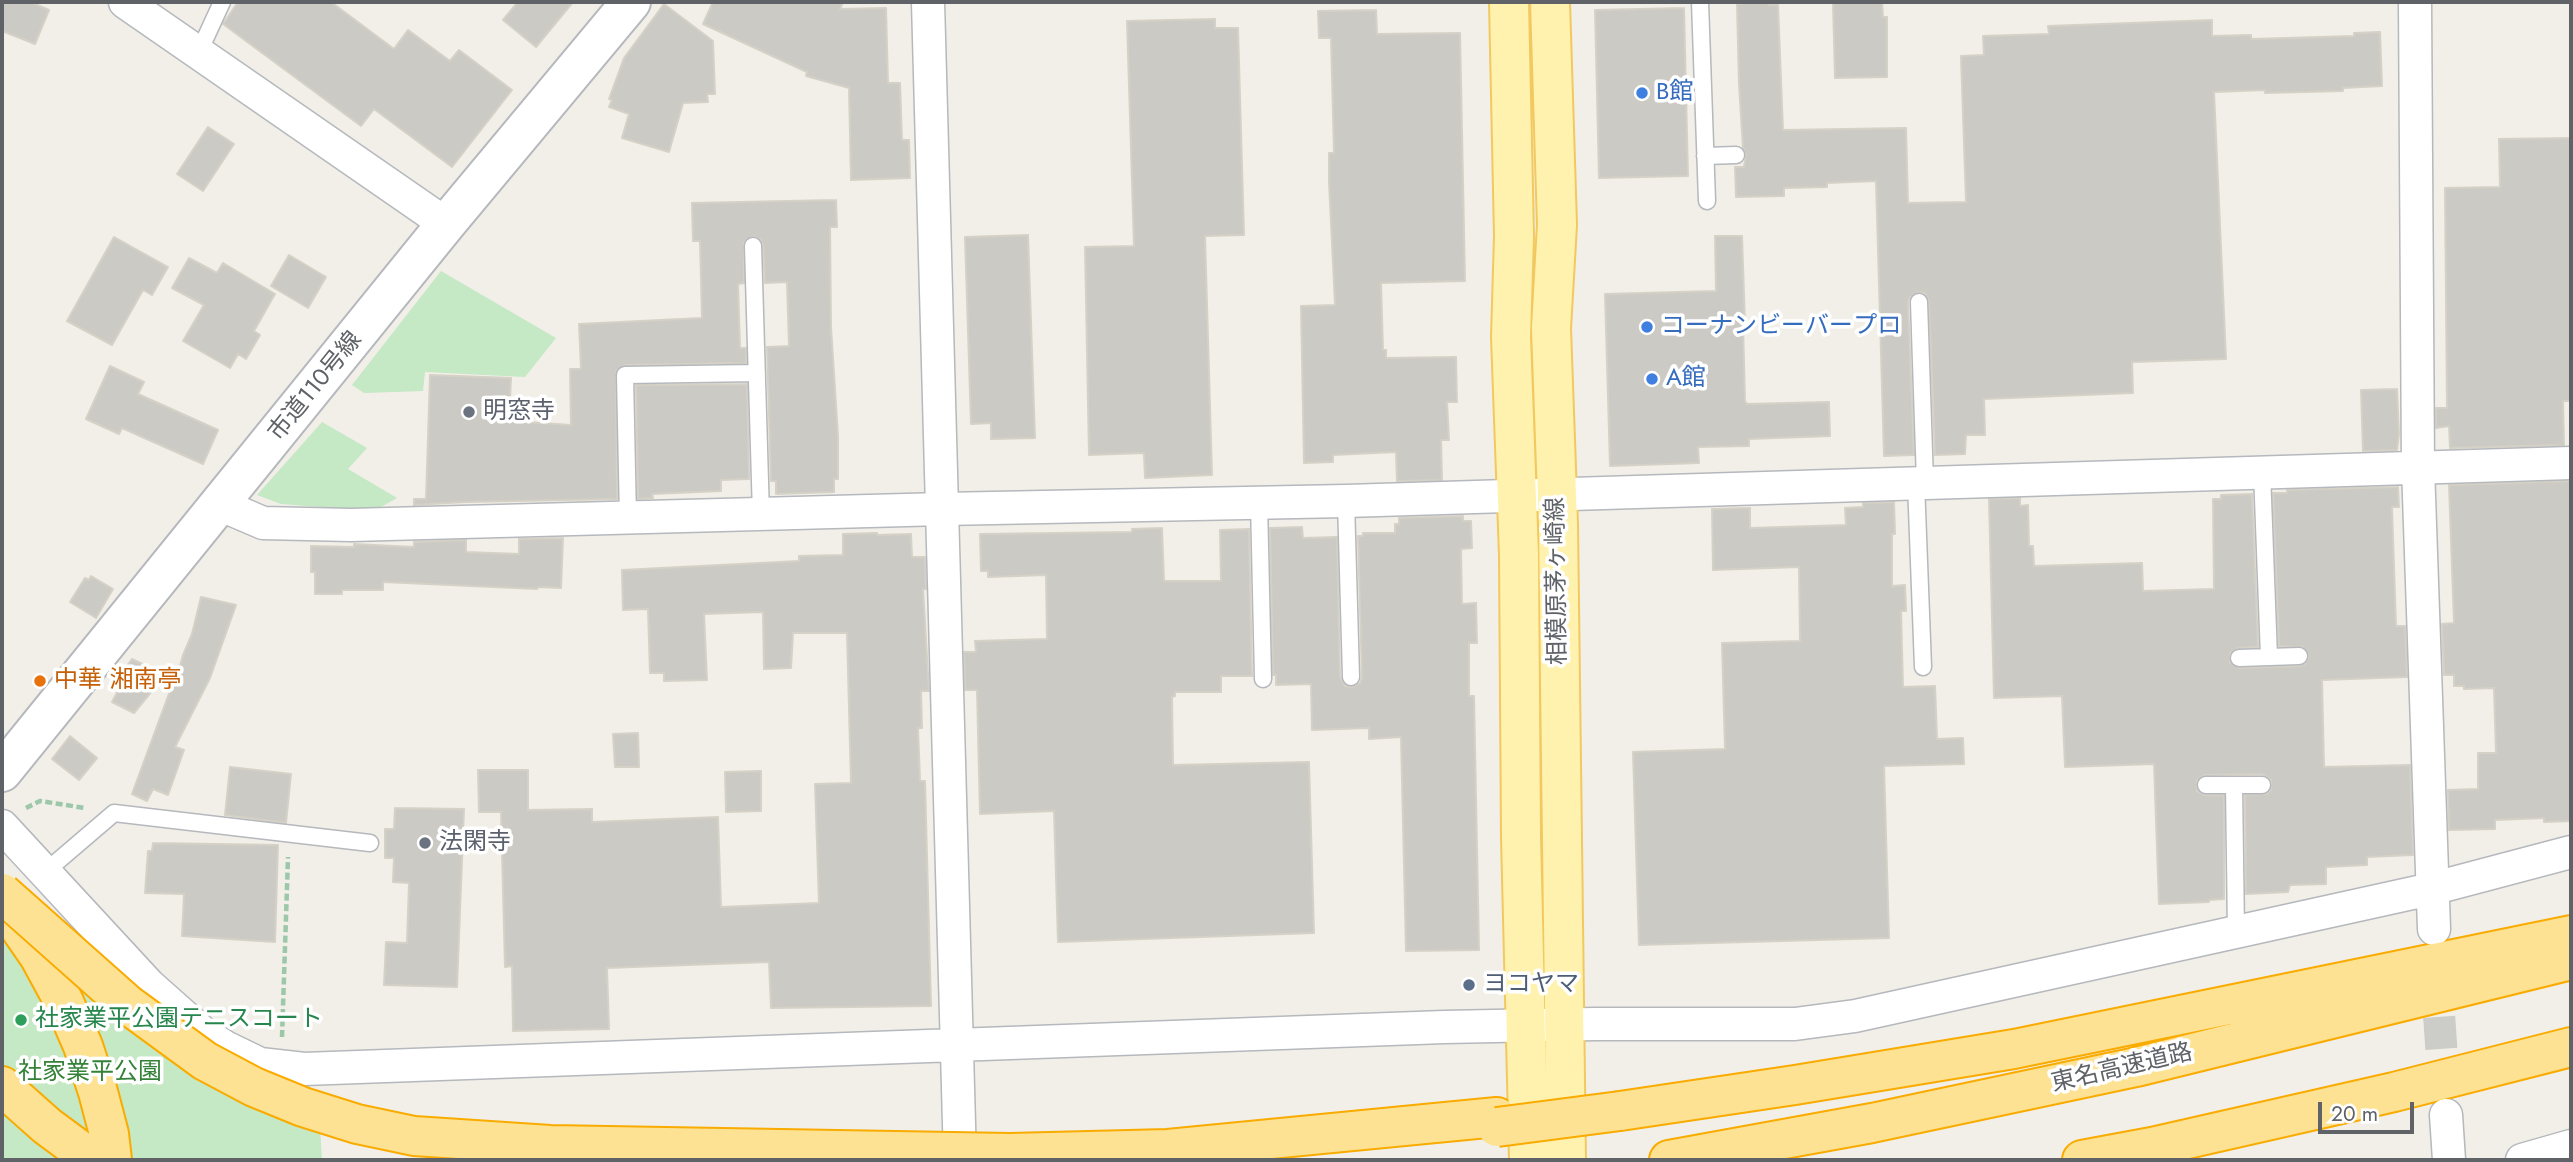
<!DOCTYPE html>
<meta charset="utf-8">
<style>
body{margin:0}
#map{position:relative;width:2573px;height:1162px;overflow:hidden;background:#f1efe8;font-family:Jost,sans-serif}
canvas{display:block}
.frame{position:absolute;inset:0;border:4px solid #5f6368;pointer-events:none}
.scale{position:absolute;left:2318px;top:1102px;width:96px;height:32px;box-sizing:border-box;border:4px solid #5f6368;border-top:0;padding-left:9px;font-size:21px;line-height:24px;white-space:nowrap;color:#5f6368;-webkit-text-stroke:5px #fff;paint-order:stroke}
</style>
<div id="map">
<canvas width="2573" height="1162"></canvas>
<div class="frame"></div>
<div class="scale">20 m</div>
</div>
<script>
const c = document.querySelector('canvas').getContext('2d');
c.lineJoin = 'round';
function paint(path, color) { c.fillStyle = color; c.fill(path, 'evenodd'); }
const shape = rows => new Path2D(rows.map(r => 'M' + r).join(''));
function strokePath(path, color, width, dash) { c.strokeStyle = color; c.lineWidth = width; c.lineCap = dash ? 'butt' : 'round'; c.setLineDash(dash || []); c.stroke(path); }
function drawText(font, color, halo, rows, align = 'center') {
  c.font = font + ' Jost,"Noto Sans JP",sans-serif'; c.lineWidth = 7; c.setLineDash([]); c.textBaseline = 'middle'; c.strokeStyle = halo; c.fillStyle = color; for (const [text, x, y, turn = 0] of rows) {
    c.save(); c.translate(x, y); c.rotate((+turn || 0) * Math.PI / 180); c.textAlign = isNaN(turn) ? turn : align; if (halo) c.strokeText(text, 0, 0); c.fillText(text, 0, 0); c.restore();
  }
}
const green = shape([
 [441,271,556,338,525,377,425,372,423,391,364,393,352,385],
 [322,422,367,448,348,469,397,498,374,511,281,504,257,495],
 [2,874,90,963,319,1108,322,1160,2,1160]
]);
const building = shape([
 [2,2,30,2,49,10,35,44,2,31,2,2],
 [238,2,331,2,394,49,408,30,450,61,459,50,512,90,452,167,374,109,361,126,223,24,238,2],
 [518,2,573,2,536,47,503,20,518,2],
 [713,2,843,2,840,9,886,8,888,83,900,83,902,140,909,140,910,178,851,180,849,88,806,76,807,72,703,24,713,2],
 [1742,2,1769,2,1769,5,1778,5,1783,130,1906,128,1908,203,1966,202,1961,56,1984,55,1983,36,2049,34,2048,26,2212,20,2212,36,2251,35,2251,39,2354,36,2354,33,2380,32,2382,86,2343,88,2343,91,2265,93,2265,90,2214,92,2226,359,2132,362,2133,393,1984,399,1985,435,1966,435,1965,454,1935,455,1929,302,1925,293,1918,292,1910,297,1908,302,1914,455,1884,456,1876,181,1827,183,1827,187,1784,188,1784,196,1736,197,1735,167,1744,167,1746,155,1743,148,1739,84,1737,4,1742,4,1742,2],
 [1882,2,1883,17,1887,17,1887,77,1835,78,1833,3,1882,2],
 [664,4,713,41,715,94,707,94,708,102,683,103,669,152,622,138,629,114,609,107,612,100,609,99,624,58,664,4],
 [1684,8,1688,176,1599,178,1595,10,1684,8],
 [1376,10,1377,34,1460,33,1465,281,1381,283,1383,350,1386,350,1386,358,1456,357,1457,402,1447,402,1449,440,1441,440,1442,480,1397,481,1396,452,1333,455,1333,462,1304,463,1301,306,1335,305,1329,182,1329,153,1334,153,1331,38,1319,38,1318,11,1376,10],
 [1215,19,1215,28,1238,28,1244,235,1205,236,1212,475,1145,478,1144,453,1089,455,1085,247,1134,246,1127,21,1215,19],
 [208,127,234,144,203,191,177,174,208,127],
 [2571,138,2571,401,2563,401,2564,445,2450,448,2449,426,2436,428,2436,408,2447,408,2445,188,2500,187,2499,139,2571,138],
 [836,200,837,227,830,227,831,327,838,436,838,479,834,479,834,492,776,494,776,481,771,481,767,347,789,346,787,282,765,283,763,245,761,240,753,236,744,242,744,283,738,284,740,348,746,348,746,363,625,365,616,371,617,499,466,502,414,505,414,499,426,499,430,375,511,378,509,421,571,425,570,369,581,369,579,324,702,318,700,241,693,241,692,203,836,200],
 [1028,235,1035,438,991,439,991,423,971,424,965,237,1028,235],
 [1715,236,1742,236,1745,324,1743,324,1745,401,1747,404,1829,402,1830,436,1749,439,1749,446,1698,447,1699,463,1610,466,1605,294,1716,291,1715,236],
 [114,237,168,267,152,295,143,290,112,345,67,321,114,237],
 [289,255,326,277,308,308,271,286,289,255],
 [189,258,217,273,223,263,275,294,254,331,260,335,246,359,238,354,230,368,183,341,204,305,172,288,189,258],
 [110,366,144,382,138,394,218,430,203,464,122,428,119,434,86,419,110,366],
 [747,384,749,479,721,480,721,491,652,494,653,498,638,499,636,385,747,384],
 [2397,389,2399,434,2397,450,2363,451,2361,390,2397,389],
 [2571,481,2571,821,2544,822,2544,818,2495,820,2495,829,2449,830,2448,790,2478,789,2478,753,2496,753,2494,688,2464,689,2464,686,2454,686,2454,675,2444,675,2442,624,2454,623,2449,485,2571,481],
 [2398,487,2399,507,2392,507,2396,626,2405,626,2407,677,2322,680,2324,767,2410,765,2413,855,2367,857,2367,865,2326,867,2326,884,2290,885,2288,892,2246,894,2245,795,2267,794,2271,790,2271,780,2262,774,2205,775,2197,780,2197,791,2205,795,2224,795,2224,899,2209,900,2209,902,2159,904,2154,764,2065,767,2062,696,1994,698,1989,499,2020,498,2020,506,2028,505,2029,546,2033,546,2034,566,2142,563,2143,591,2214,589,2213,499,2221,499,2221,495,2252,494,2258,647,2238,648,2230,653,2230,663,2239,668,2300,666,2305,664,2309,656,2303,647,2279,646,2273,493,2287,493,2287,490,2398,487],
 [1894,502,1895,534,1892,534,1892,586,1905,585,1906,611,1901,611,1903,687,1935,686,1937,739,1963,738,1964,764,1884,766,1889,938,1639,945,1633,752,1725,749,1722,643,1800,641,1799,567,1713,570,1712,509,1750,508,1750,528,1846,525,1845,508,1863,507,1863,503,1894,502],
 [1463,516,1463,521,1471,521,1472,548,1461,549,1462,604,1476,603,1477,643,1469,643,1469,696,1474,696,1479,950,1406,951,1401,737,1369,739,1369,728,1312,730,1311,684,1276,685,1276,675,1273,675,1270,528,1302,527,1303,538,1337,537,1340,677,1345,686,1352,687,1360,683,1362,677,1358,536,1363,536,1363,533,1395,533,1395,524,1399,524,1399,518,1463,516],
 [1162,528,1164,581,1221,581,1220,530,1249,529,1252,676,1221,676,1221,692,1175,692,1175,696,1172,697,1173,765,1309,762,1314,933,1058,942,1054,811,980,814,977,690,965,690,964,652,976,652,975,641,1047,639,1046,575,988,577,988,571,981,571,980,534,1132,532,1132,529,1162,528],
 [877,533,877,535,911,534,912,557,925,557,926,589,923,589,929,691,921,691,922,728,918,728,920,781,925,781,931,1006,771,1008,769,962,607,968,609,1029,513,1031,512,966,505,967,501,812,479,812,478,770,528,770,528,810,592,809,592,822,718,817,721,907,819,903,815,784,851,783,847,633,793,633,791,668,764,669,763,612,704,614,707,680,664,681,664,673,650,673,648,609,623,610,622,570,799,561,799,556,843,555,843,534,877,533],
 [563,538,561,588,538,587,537,589,383,582,383,590,342,590,342,594,315,594,315,572,311,572,311,546,354,547,354,544,414,547,414,542,466,540,466,552,519,554,519,539,563,538],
 [91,576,113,589,96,618,70,602,85,578,89,580,91,576],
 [201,597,236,605,210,678,175,747,184,750,168,795,153,789,147,801,132,794,174,680,176,681,183,655,192,634,201,597],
 [132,659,165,675,134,713,112,702,120,687,114,684,132,659],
 [638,733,639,767,615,767,613,734,638,733],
 [70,736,97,758,79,780,52,759,70,736],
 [230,767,291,774,286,823,225,815,230,767],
 [761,771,761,811,726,812,725,772,761,771],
 [395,808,464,809,457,987,384,985,386,942,407,943,409,883,393,882,394,858,385,858,385,829,394,829,395,808],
 [153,843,278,845,275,942,182,936,184,894,145,893,148,851,152,851,153,843]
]);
const minorTunnel = shape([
 [2436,969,2445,1103]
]);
const path = shape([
 [26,808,40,801,85,808],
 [282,1037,288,857]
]);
const service = shape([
 [1700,2,1707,201],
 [199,52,222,2],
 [1705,156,1736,155],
 [753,246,761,515],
 [1919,302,1925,482],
 [2262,472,2269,657],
 [1916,483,1923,667],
 [1346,501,1351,677],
 [1259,503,1263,679],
 [628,519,625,375,757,373],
 [2239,658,2299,656],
 [2206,785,2262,785],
 [2234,785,2236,932],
 [45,872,114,813,370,843]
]);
const minor = shape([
 [125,2,446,224],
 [928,2,960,1160],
 [2415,2,2418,467,2434,929],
 [221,505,263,523,351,525,943,509,1346,501,2571,463],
 [2,826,149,985,203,1033,227,1048,260,1064,304,1069,1444,1027,1595,1024,1795,1024,1855,1016,2431,889,2571,852],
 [2446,1115,2449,1160],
 [2522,1160,2571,1146]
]);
const tertiary = shape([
 [2,772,446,224,631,2]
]);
const primary = shape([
 [1509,2,1514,236,1511,337,1519,555,1521,837,1529,1160],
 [1550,2,1557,225,1551,328,1558,524,1566,1160]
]);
const motorway = shape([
 [3,904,39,956,64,1002,83,1046,98,1092,109,1134,112,1160],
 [2,1086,47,1126,93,1160],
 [1620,1111,1795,1085,2014,1049,2571,935],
 [1010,1153,1168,1149,1497,1117],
 [1669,1160,1872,1123,2136,1067,2571,960],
 [2082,1160,2152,1147,2394,1092,2571,1047]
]);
const motorwayBridge = shape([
 [2,893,127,1004,205,1061,254,1087,303,1107,357,1124,414,1136,550,1145,1010,1153],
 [1497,1127,1620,1111]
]);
const markers = [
 [1642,93,7,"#3f7fe0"],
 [1647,327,7,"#3f7fe0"],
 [1652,379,7,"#3f7fe0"],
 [469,412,7,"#6b7280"],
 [40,681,7,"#e8710a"],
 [425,843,7,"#6b7280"],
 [1469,985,7,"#5c6f8a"],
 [21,1020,7,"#2e9e5b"]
];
const shopNames = [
 ["B館",1656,93],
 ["コーナンビーバープロ",1661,327],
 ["A館",1666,379]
];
const streetNames = [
 ["市道110号線",316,387,-51],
 ["相模原茅ヶ崎線",1558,581,-91],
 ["東名高速道路",2122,1069,-13]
];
const worshipNames = [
 ["明窓寺",483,412],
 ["法閑寺",439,843]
];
const foodNames = [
 ["中華 湘南亭",54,681]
];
const serviceNames = [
 ["ヨコヤマ",1483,985]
];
const leisureNames = [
 ["社家業平公園テニスコート",35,1020]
];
const parkNames = [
 ["社家業平公園",90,1073]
];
paint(green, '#c5e8c5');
paint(building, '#cccac5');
strokePath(building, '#d6d1c6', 2);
strokePath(minorTunnel, '#ccccc8', 32, [32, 16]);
strokePath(service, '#b5b8bc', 19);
strokePath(minor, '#b5b8bc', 35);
strokePath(tertiary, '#b5b8bc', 42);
strokePath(primary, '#f2c960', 42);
strokePath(motorway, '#f9ab00', 42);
strokePath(path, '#9cc7a9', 4.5, [7, 3.5]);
strokePath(service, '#fff', 16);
strokePath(minor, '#fff', 32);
strokePath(tertiary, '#fff', 38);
strokePath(primary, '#fff2af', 38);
strokePath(motorway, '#fde293', 38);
strokePath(motorwayBridge, '#f9ab00', 42, []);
strokePath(motorwayBridge, '#fde293', 38);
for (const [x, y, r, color] of markers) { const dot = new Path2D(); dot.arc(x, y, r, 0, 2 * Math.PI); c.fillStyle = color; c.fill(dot); strokePath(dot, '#fff', 2.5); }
drawText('24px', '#366cbe', '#fff', shopNames, 'left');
drawText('24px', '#5f6368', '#fff', streetNames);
drawText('24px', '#5b616d', '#fff', worshipNames, 'left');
drawText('24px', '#c56008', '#fff', foodNames, 'left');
drawText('24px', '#4e5e75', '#fff', serviceNames, 'left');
drawText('24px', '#27864d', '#fff', leisureNames, 'left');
drawText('24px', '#348238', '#fff', parkNames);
</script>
